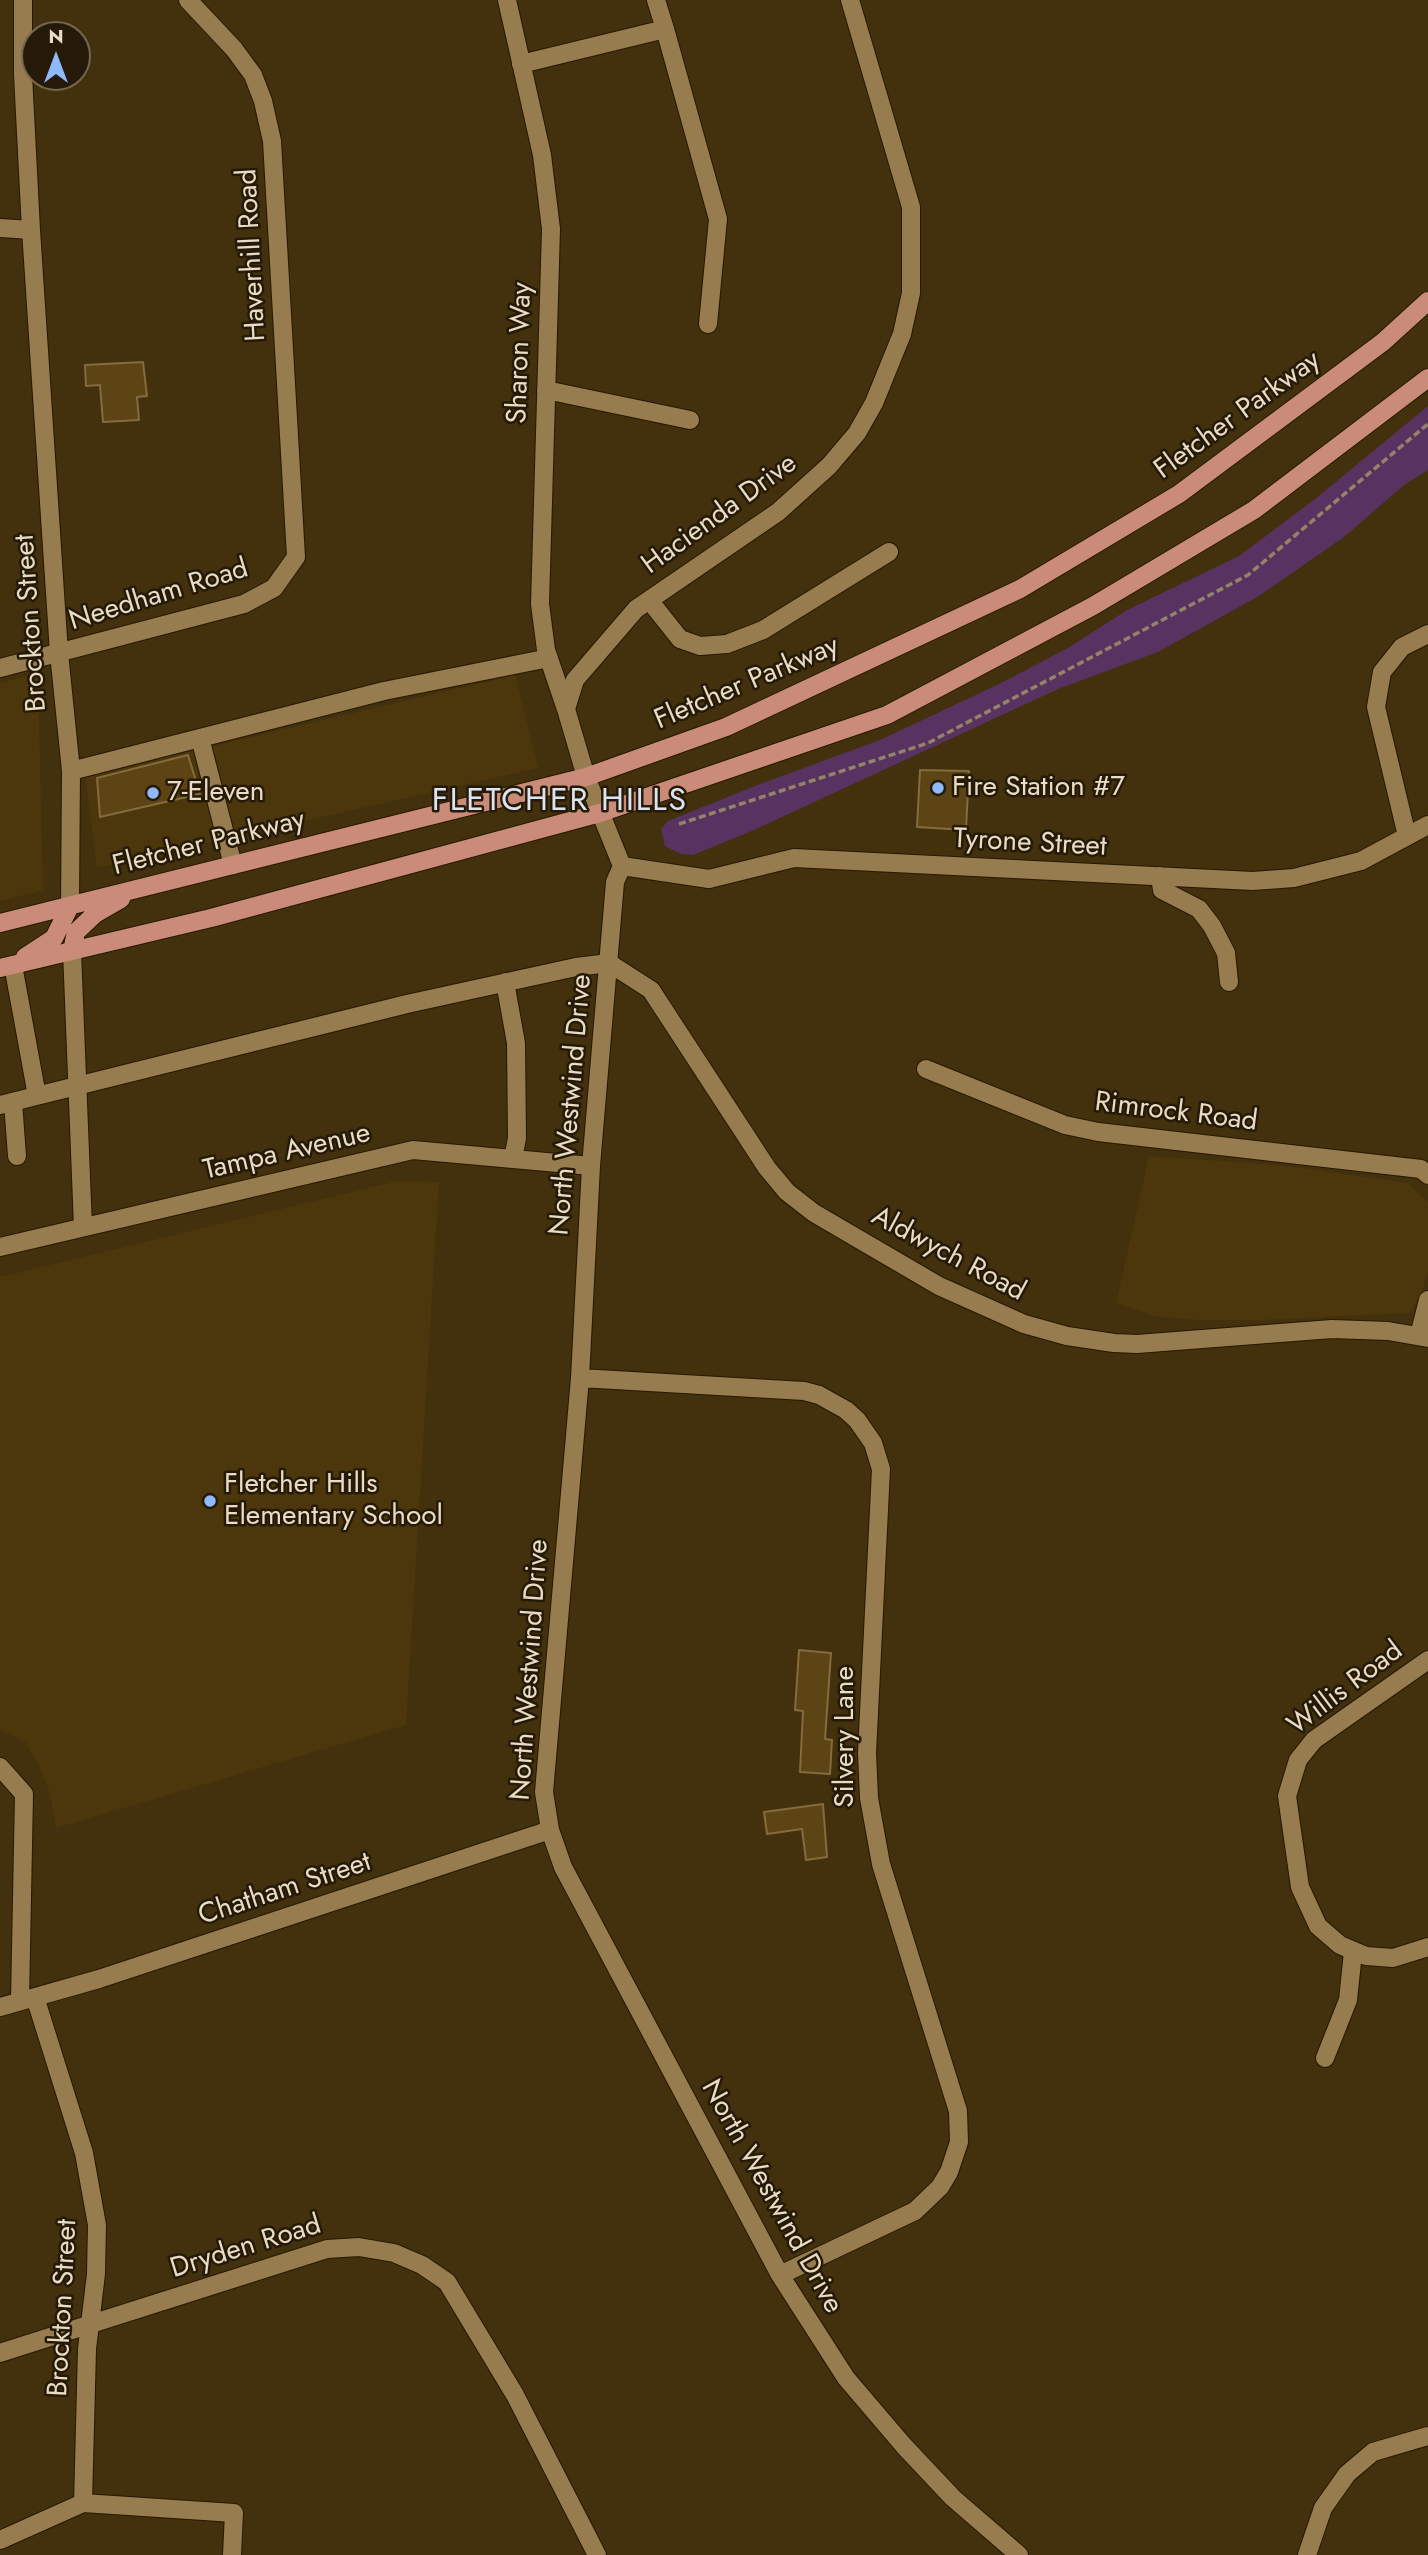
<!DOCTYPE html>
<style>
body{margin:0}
#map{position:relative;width:1428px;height:2555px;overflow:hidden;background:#43300d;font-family:Jost,sans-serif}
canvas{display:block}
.north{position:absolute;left:21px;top:21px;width:70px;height:70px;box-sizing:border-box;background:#241a07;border:2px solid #736753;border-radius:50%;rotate:0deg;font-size:19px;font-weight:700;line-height:28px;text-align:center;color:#e9dbc4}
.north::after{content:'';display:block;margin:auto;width:24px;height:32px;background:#8fb8fd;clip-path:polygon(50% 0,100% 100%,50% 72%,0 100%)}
</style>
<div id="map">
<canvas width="1428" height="2555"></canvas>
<div class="north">N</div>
</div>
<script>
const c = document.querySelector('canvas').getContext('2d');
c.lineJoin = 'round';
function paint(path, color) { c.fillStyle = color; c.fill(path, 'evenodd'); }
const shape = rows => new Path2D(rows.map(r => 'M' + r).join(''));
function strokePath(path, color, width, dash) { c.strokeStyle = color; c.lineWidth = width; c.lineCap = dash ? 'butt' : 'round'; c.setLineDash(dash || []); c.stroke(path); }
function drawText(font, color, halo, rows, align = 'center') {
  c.font = font + ' Jost,sans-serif'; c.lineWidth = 5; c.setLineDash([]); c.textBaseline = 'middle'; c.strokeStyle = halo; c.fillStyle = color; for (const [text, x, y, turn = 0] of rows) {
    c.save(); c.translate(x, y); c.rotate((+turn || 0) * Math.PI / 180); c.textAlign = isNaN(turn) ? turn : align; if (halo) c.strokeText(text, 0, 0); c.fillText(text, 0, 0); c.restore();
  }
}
const built = shape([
 [38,673,43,890,0,901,0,683],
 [515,675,538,768,97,868,85,776],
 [1149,1156,1279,1165,1408,1183,1428,1202,1428,1271,1421,1295,1409,1313,1262,1320,1199,1320,1154,1316,1116,1303],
 [397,1181,439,1182,406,1725,56,1828,49,1791,38,1763,25,1742,0,1730,0,1277]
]);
const green = shape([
 [1428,406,1428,470,1404,485,1344,537,1259,596,1158,652,1058,689,754,830,693,855,681,854,665,846,661,829,668,821,760,784,880,740,999,684,1068,648,1127,610,1239,556,1315,499]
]);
const building = shape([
 [143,362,147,396,137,397,139,420,103,422,100,385,86,386,85,365,143,362],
 [188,755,200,794,100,817,97,778,188,755],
 [920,770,969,771,966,830,917,827,920,770],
 [799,1650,831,1653,825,1739,832,1740,830,1774,800,1772,803,1711,795,1710,799,1650],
 [823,1804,827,1857,806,1860,802,1829,767,1834,764,1812,823,1804]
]);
const path = shape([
 [679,824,928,743,1248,575,1428,424]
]);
const minor = shape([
 [23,0,23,75,31,230,59,653,71,771,70,906],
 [507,0,542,155,551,229,540,604,546,650,566,709],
 [850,0,911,207,911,293,902,334,874,403,857,433,829,466,778,512,636,609,575,680,566,709,586,777,622,866,615,882,591,1166,580,1378,544,1792,550,1830,563,1867,780,2275,846,2378,904,2446,953,2498,1019,2555],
 [665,29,718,219,708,324],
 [521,64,665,29,656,0],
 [0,228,31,230],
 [546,390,690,420],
 [649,600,680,639,700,646,727,644,763,630,889,552],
 [0,668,244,604,274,588,296,557,272,141,263,101,253,75,234,49,188,0],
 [200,738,233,865],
 [71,771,384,691,549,658],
 [1407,836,1376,707,1382,672,1402,647,1428,634],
 [622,866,709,879,794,858,1253,881,1294,878,1361,861,1428,825],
 [1160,876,1162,890,1199,909,1212,926,1226,953,1229,982],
 [72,951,83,1227],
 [13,965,37,1096],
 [505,982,516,1043,517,1138,513,1159],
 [926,1069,1065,1125,1098,1132,1421,1169,1428,1175],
 [13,1102,17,1156],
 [0,1105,407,1004,576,967,609,963,651,990,767,1168,787,1192,814,1213,939,1286,1024,1324,1067,1336,1114,1343,1137,1344,1332,1329,1388,1331,1428,1338],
 [0,1247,413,1150,591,1166],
 [1419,1336,1428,1300],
 [580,1378,804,1391,819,1395,846,1410,857,1420,873,1443,881,1469,867,1753,869,1798,881,1864,958,2111,959,2142,949,2172,940,2187,915,2211,780,2275],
 [1428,1660,1314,1740,1298,1760,1287,1796,1300,1887,1318,1926,1340,1945,1366,1956,1393,1958,1428,1947],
 [0,1767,24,1794,20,2001],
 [0,2007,99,1979,550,1830],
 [1325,2058,1348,2000,1353,1952],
 [0,2353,327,2249,359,2247,394,2253,422,2265,447,2282,515,2395,597,2555],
 [83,2503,234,2513,232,2555],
 [0,2540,83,2503,87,2349,96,2274,97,2225,84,2153,35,1997],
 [1307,2555,1323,2508,1347,2474,1373,2452,1428,2436]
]);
const major = shape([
 [0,923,586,777,726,727,1020,589,1179,494,1383,342,1428,301],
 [72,951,76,932,95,914,121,899],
 [25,957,54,938,70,906],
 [0,968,211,918,600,813,887,715,1093,606,1254,510,1428,378]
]);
const markers = [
 [938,788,7,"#8fb8fd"],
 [153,793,7,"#8fb8fd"],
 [210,1501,7,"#8fb8fd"]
];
const streetNames = [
 ["Haverhill Road",253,255,-93],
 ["Sharon Way",521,353,-88],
 ["Fletcher Parkway",1238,416,-36],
 ["Hacienda Drive",720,515,-36],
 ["Needham Road",159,596,-17],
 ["Brockton Street",32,623,-94],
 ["Fletcher Parkway",747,684,-23],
 ["Fletcher Parkway",209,844,-14],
 ["Tyrone Street",1030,844,3],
 ["North Westwind Drive",572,1105,-85],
 ["Rimrock Road",1176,1113,7],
 ["Tampa Avenue",287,1153,-13],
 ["Aldwych Road",948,1255,28],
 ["North Westwind Drive",531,1670,-86],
 ["Willis Road",1346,1689,-37],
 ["Silvery Lane",846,1737,-90],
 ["Chatham Street",285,1890,-18],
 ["North Westwind Drive",771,2197,61],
 ["Dryden Road",246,2248,-17],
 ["Brockton Street",64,2308,-87]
];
const poiNames = [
 ["Fire Station #7",952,788],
 ["7-Eleven",167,793],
 ["Fletcher Hills",224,1485],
 ["Elementary School",224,1517]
];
const quarterNames = [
 ["FLETCHER HILLS",560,802]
];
paint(built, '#4c360b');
paint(green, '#583260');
paint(building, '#5c4415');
strokePath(building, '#856b3e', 2);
strokePath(minor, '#261902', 20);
strokePath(major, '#261902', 20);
strokePath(path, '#948467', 3.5, [7, 3.5]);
strokePath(minor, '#967c4e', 18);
strokePath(major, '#ca8c79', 18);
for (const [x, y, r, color] of markers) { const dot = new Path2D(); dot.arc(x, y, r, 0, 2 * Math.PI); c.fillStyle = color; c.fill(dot); strokePath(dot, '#241a07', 2.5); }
drawText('28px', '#e9dbc4', '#241a07', streetNames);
drawText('28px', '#e9dbc4', '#241a07', poiNames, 'left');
c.letterSpacing = '2px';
drawText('32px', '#dce4f2', '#241a07', quarterNames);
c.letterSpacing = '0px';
</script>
